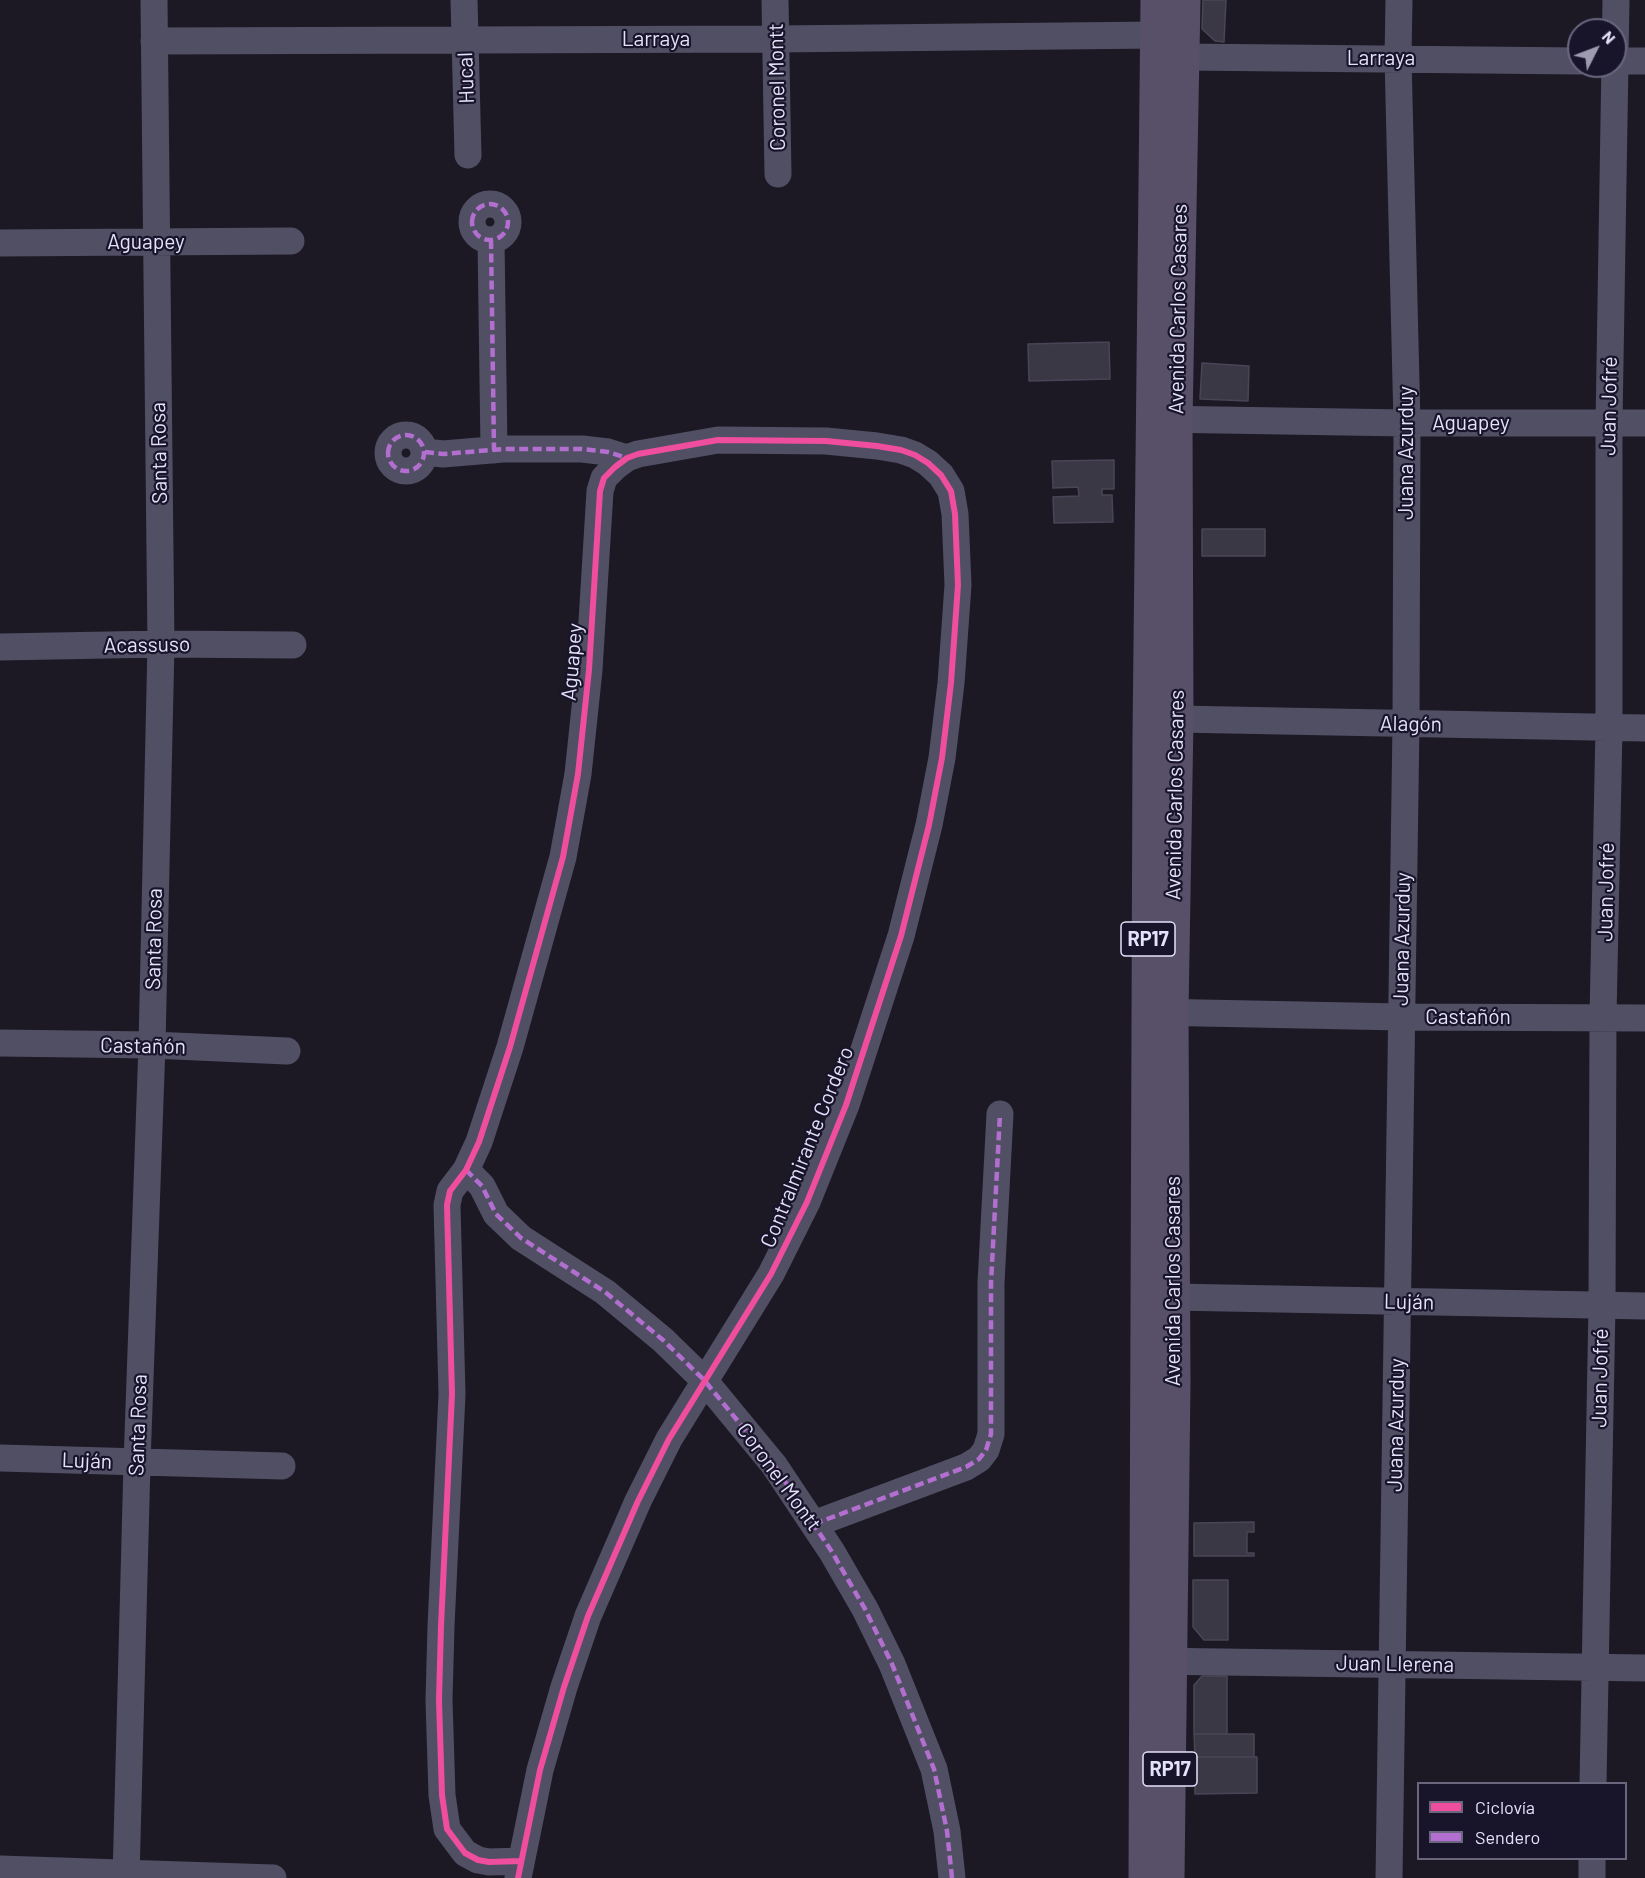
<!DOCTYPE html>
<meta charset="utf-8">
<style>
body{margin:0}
#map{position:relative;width:1645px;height:1878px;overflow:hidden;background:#1c1925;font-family:Barlow,sans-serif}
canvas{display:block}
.legend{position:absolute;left:1417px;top:1782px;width:210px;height:78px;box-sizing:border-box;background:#18142a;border:2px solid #6a667e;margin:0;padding:8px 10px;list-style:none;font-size:18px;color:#e4e1fc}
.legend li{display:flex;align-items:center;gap:12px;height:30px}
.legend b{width:30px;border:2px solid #6a667e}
.north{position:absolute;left:1567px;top:18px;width:60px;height:60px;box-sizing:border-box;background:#18142a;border:2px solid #6a667e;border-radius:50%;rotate:48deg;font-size:16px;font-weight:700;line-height:24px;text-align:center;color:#e4e1fc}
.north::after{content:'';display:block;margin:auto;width:21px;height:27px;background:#9e9bb1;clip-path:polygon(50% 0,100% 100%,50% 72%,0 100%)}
</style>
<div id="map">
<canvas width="1645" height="1878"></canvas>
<ul class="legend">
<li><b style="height:8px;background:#ef4d9e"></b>Ciclovía</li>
<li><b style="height:8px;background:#b36fd0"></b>Sendero</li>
</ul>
<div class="north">N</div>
</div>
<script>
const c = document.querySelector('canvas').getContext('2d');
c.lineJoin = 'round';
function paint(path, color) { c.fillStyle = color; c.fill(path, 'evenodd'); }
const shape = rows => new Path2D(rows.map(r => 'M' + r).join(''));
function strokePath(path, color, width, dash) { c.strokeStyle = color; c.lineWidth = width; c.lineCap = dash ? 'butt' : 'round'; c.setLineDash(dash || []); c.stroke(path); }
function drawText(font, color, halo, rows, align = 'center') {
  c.font = font + ' Barlow,sans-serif'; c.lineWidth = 4.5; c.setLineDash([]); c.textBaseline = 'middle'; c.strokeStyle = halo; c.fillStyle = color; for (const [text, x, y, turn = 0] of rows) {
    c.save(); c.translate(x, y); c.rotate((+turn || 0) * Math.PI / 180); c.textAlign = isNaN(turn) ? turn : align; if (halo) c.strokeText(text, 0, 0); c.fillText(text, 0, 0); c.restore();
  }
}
const building = shape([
 [1203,0,1226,0,1224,42,1215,41,1202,29,1203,0],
 [1109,342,1110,379,1029,381,1028,344,1109,342],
 [1202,363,1249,366,1248,401,1200,399,1202,363],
 [1114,460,1114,489,1102,489,1102,495,1112,495,1113,522,1054,523,1053,497,1079,496,1078,487,1053,488,1052,461,1114,460],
 [1202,529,1265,529,1265,556,1202,556,1202,529],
 [1254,1522,1254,1532,1247,1532,1247,1553,1254,1553,1254,1556,1194,1556,1194,1523,1254,1522],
 [1193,1580,1228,1580,1228,1640,1204,1640,1193,1627,1193,1580],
 [1202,1676,1227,1676,1227,1734,1194,1734,1194,1685,1202,1676],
 [1194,1734,1254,1734,1254,1757,1195,1757,1194,1734],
 [1195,1757,1257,1757,1257,1793,1195,1794,1195,1757]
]);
const minor = shape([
 [464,0,468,155],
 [775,0,778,174],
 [154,41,776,39,1157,35],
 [1183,57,1579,61],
 [1615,61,1645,61],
 '472 222a18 18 0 1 1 36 0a18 18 0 1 1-36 0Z',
 [491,240,494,450],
 [0,243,291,241],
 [1157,419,1407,423,1645,423],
 '388 453a18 18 0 1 1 36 0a18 18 0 1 1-36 0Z',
 [425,452,443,454,503,449,582,449,608,452,627,458],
 [0,647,161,644,293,645],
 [1177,719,1645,728],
 [1152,1012,1401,1017,1645,1018],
 [0,1043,152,1045,287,1051],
 [466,1170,482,1186,496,1214,521,1238,605,1292,663,1340,704,1380,774,1465,832,1552,865,1609,892,1664,934,1769,947,1831,952,1878],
 [1173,1297,1645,1306],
 [0,1458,282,1466],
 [814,1524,966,1467,979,1459,986,1450,991,1434,991,1283,1000,1114],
 [1151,1661,1645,1668],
 [1593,1784,1602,1305,1603,1017,1609,728,1609,423,1616,0],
 [0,1869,273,1878],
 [126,1878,137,1463,152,1045,161,644,154,0],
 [518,1878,540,1770,564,1687,588,1616,638,1501,669,1439,771,1274,807,1202,846,1105,901,936,929,825,942,758,951,683,958,585,955,514,951,491,941,475,928,463,915,455,901,450,877,446,826,441,718,440,638,454,627,458,615,467,604,478,600,491,589,670,578,774,563,857,510,1047,479,1142,466,1170,450,1191,447,1205,452,1394,441,1626,439,1700,442,1795,447,1829,465,1853,478,1860,489,1862,521,1861],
 [1389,1878,1406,724,1407,423,1398,58,1399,0],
 [1592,1878,1592,1858]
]);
const major = shape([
 [1145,1878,1149,737,1157,0],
 [1168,1878,1174,1381,1172,1012,1177,719,1176,420,1184,0]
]);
const quiet = shape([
 '472 222a18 18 0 1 1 36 0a18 18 0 1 1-36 0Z',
 [491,240,494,450],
 '388 453a18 18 0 1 1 36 0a18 18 0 1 1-36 0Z',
 [425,452,443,454,503,449,582,449,608,452,627,458],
 [466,1170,482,1186,496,1214,521,1238,605,1292,663,1340,704,1380,774,1465,832,1552,865,1609,892,1664,934,1769,947,1831,952,1878],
 [814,1524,966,1467,979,1459,986,1450,991,1434,991,1283,1000,1114]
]);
const cycleway = shape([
 [518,1878,540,1770,564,1687,588,1616,638,1501,669,1439,771,1274,807,1202,846,1105,901,936,929,825,942,758,951,683,958,585,955,514,951,491,941,475,928,463,915,455,901,450,877,446,826,441,718,440,638,454,627,458,615,467,604,478,600,491,589,670,578,774,563,857,510,1047,479,1142,466,1170,450,1191,447,1205,452,1394,441,1626,439,1700,442,1795,447,1829,465,1853,478,1860,489,1862,521,1861]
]);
const shields = [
 [1148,939,54],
 [1170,1769,54]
];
const shieldNames = [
 ["RP17",1148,939],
 ["RP17",1170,1769]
];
const streetNames = [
 ["Larraya",656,39],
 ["Larraya",1381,58],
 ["Hucal",466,78,-92],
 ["Coronel Montt",777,87,-91],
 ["Aguapey",146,242],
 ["Avenida Carlos Casares",1178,309,-89],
 ["Juan Jofré",1609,406,-89],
 ["Aguapey",1471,423],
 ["Santa Rosa",159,453,-91],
 ["Juana Azurduy",1406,453,-90],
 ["Acassuso",147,645,-1],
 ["Aguapey",572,662,-85],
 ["Alagón",1411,724,1],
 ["Avenida Carlos Casares",1175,795,-89],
 ["Juan Jofré",1606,892,-89],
 ["Santa Rosa",154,939,-89],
 ["Juana Azurduy",1402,939,-89],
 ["Castañón",1468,1017],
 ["Castañón",143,1046,1],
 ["Contralmirante Cordero",807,1147,-68],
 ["Avenida Carlos Casares",1173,1281,-90],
 ["Luján",1409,1302,1],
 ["Juan Jofré",1600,1378,-89],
 ["Santa Rosa",138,1425,-88],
 ["Juana Azurduy",1396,1425,-89],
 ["Luján",87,1461,2],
 ["Coronel Montt",779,1477,54],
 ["Juan Llerena",1395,1664,1]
];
paint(building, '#3b3846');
strokePath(building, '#494557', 1.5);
strokePath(minor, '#514f64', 27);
strokePath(major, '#585068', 33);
strokePath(quiet, '#b36fd0', 4.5, [9, 4.5]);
strokePath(cycleway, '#ef4d9e', 6);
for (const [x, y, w] of shields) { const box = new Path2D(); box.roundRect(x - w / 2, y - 17, w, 34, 4.5); c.fillStyle = '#18142a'; c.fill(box); strokePath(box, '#e4e1fc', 1.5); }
drawText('bold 20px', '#e4e1fc', null, shieldNames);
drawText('21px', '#e4e1fc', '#18142a', streetNames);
</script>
